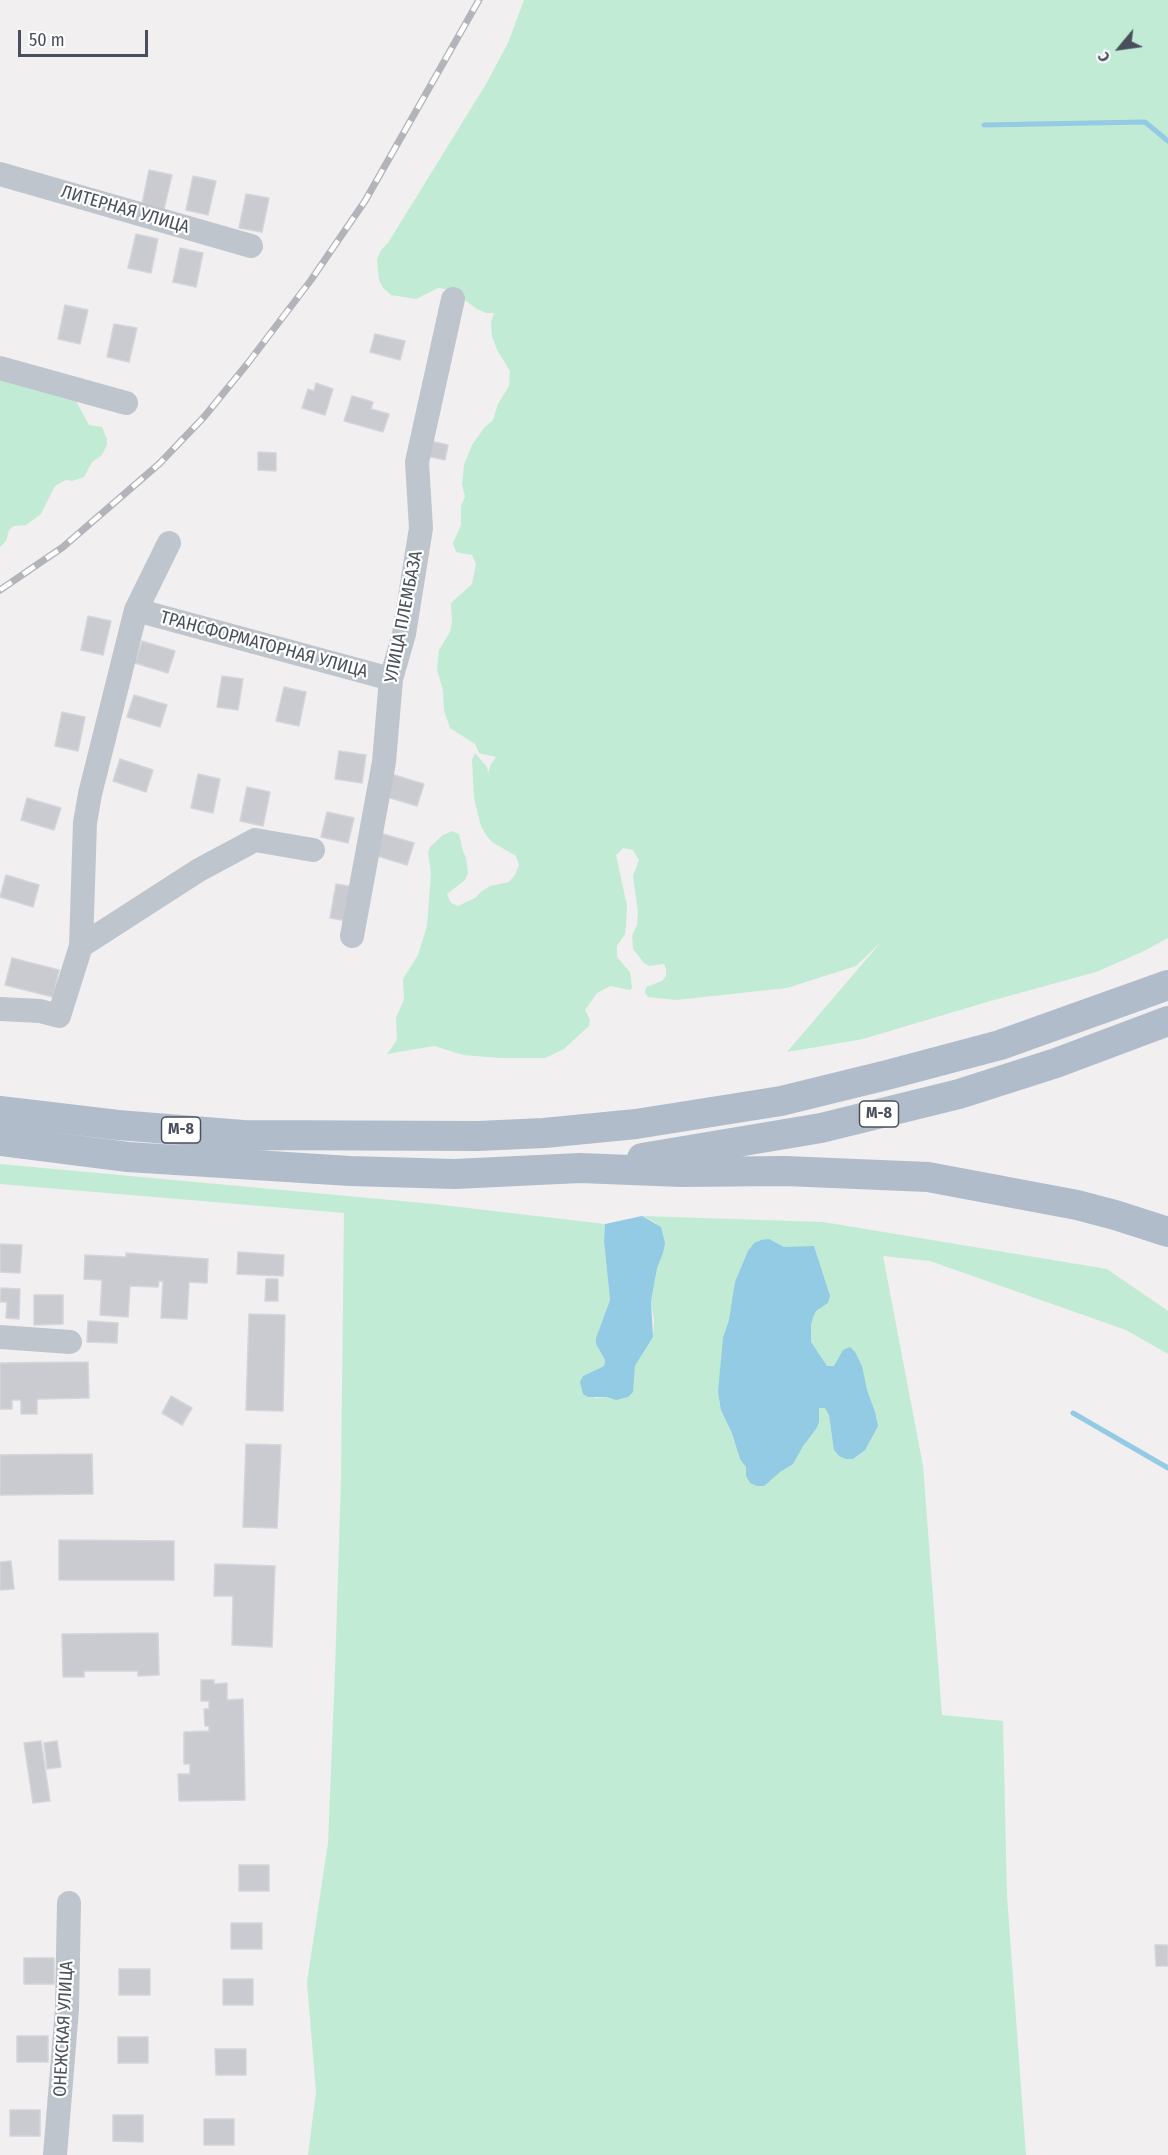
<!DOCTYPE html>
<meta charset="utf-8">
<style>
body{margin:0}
#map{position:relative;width:1168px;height:2155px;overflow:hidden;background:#f1efef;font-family:"Fira Sans Condensed",sans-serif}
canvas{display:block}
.north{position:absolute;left:1090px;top:18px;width:60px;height:60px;-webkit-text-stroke:4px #fff;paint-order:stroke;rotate:241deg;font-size:16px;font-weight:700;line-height:24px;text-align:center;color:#49505b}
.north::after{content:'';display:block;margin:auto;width:21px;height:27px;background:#49505b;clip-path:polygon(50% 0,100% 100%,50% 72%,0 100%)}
.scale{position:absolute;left:18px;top:30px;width:130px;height:27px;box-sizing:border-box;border:3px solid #49505b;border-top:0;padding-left:8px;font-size:18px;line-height:21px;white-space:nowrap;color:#49505b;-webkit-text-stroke:4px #fff;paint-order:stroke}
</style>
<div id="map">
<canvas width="1168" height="2155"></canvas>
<div class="north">С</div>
<div class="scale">50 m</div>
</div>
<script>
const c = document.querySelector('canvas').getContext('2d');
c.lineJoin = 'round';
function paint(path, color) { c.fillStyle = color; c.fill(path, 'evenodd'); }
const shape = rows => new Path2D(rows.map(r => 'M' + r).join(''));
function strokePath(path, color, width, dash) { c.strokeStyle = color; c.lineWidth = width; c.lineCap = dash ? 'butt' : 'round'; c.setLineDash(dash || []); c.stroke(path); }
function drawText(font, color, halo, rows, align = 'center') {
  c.font = font + ' "Fira Sans Condensed",sans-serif'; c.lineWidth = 4.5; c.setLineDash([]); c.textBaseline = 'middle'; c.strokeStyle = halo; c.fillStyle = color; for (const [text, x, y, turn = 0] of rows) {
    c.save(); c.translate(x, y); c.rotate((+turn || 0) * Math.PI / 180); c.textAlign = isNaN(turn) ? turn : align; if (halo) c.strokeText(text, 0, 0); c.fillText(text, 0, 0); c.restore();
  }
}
const green = shape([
 [524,0,1168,0,1168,938,1142,952,1096,972,987,1002,863,1039,787,1052,882,941,856,966,787,988,676,1000,648,997,645,993,646,987,662,981,666,976,666,970,664,964,649,966,644,963,633,949,632,936,637,925,638,912,633,876,639,860,633,850,623,848,616,855,627,906,626,926,625,934,617,946,617,957,630,972,632,988,630,990,610,986,597,993,585,1010,590,1020,589,1026,579,1035,564,1049,545,1058,501,1058,463,1055,434,1046,387,1054,397,1040,396,1018,404,999,403,979,418,955,427,926,431,873,428,853,430,847,443,835,452,831,459,834,463,851,466,858,468,873,465,880,447,894,451,903,458,906,475,898,482,891,490,886,509,882,515,875,519,865,516,856,492,842,486,835,481,826,474,798,472,760,475,753,487,767,488,773,491,764,496,757,479,753,475,744,450,728,444,710,443,690,437,670,439,650,450,632,452,622,451,603,472,584,476,564,472,555,456,552,453,543,461,525,461,506,465,497,462,484,464,465,472,445,484,428,493,420,498,404,509,386,510,371,497,350,492,336,491,322,494,313,486,313,477,309,455,293,446,289,438,288,416,299,391,295,383,288,379,280,377,260,381,250,388,243,486,84,508,43],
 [0,375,76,401,89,425,102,427,107,439,107,445,102,455,92,462,84,477,72,481,66,480,55,486,41,514,26,525,14,526,9,530,6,541,0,547],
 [0,1164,434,1204,605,1224,604,1241,610,1300,596,1339,596,1344,605,1360,604,1366,583,1376,595,1398,606,1397,611,1399,633,1387,635,1366,653,1337,654,1321,651,1301,656,1223,642,1216,823,1222,1107,1269,1168,1311,1168,1354,1126,1330,930,1261,883,1256,923,1466,942,1715,1003,1721,1007,1896,1026,2155,308,2155,316,2092,307,1982,328,1843,335,1671,341,1478,344,1213,0,1184]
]);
const water = shape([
 [642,1216,661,1227,665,1243,663,1253,657,1268,651,1301,653,1337,635,1366,633,1392,628,1397,616,1400,606,1397,588,1397,583,1394,580,1382,583,1376,604,1366,605,1360,596,1344,596,1338,610,1300,604,1241,605,1224],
 [769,1239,784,1247,814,1246,830,1296,828,1303,816,1311,813,1317,811,1325,811,1342,827,1366,834,1366,843,1350,850,1347,855,1352,862,1366,867,1390,875,1412,878,1426,865,1450,853,1459,846,1459,839,1456,834,1450,829,1415,825,1408,819,1408,819,1422,816,1429,803,1446,793,1464,780,1472,764,1486,757,1486,750,1483,746,1476,746,1467,740,1459,732,1433,721,1410,718,1392,723,1338,729,1320,735,1282,748,1251,754,1243,761,1240]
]);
const stream = shape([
 [984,125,1145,122,1168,141],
 [1073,1413,1168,1468]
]);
const building = shape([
 [149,170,172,175,164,209,142,204,149,170],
 [193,176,216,181,208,215,186,210,193,176],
 [246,194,269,198,262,232,239,228,246,194],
 [136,234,158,239,151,273,128,268,136,234],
 [180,248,203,253,196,287,173,282,180,248],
 [65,305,88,310,80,344,58,339,65,305],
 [114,324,137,328,129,362,107,357,114,324],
 [375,334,405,341,400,360,370,352,375,334],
 [316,383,333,389,325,415,302,408,308,389,314,391,316,383],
 [352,396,373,402,371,409,389,414,383,432,344,421,352,396],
 [426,440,448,445,445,460,422,455,426,440],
 [258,452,276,453,276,471,258,470,258,452],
 [88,616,111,621,103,655,81,650,88,616],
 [142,641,175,651,168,673,135,663,142,641],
 [222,676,243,679,238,710,217,707,222,676],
 [284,687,306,692,299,726,276,721,284,687],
 [134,695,167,705,160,727,127,717,134,695],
 [62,712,85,717,78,751,55,746,62,712],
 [339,751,366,755,362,783,335,779,339,751],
 [120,759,153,770,146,792,113,781,120,759],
 [198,774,220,779,213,813,191,808,198,774],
 [391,774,424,784,417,806,384,796,391,774],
 [247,787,270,792,263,826,240,821,247,787],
 [27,798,61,808,54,830,21,820,27,798],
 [327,812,354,818,348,843,321,837,327,812],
 [380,833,414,843,407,865,374,855,380,833],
 [6,875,39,885,33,907,0,897,6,875],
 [336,884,354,887,348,921,330,918,336,884],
 [12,958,59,970,53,997,5,985,12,958],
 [0,1244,22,1245,20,1273,0,1272,0,1244],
 [238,1252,284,1255,283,1276,237,1274,238,1252],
 [126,1253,208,1259,207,1283,189,1282,187,1319,161,1318,163,1281,159,1281,158,1287,130,1286,128,1317,100,1315,102,1280,84,1279,85,1255,126,1257,126,1253],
 [266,1279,278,1279,278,1301,265,1301,266,1279],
 [1,1288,20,1289,19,1319,6,1318,7,1302,0,1302,1,1288],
 [34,1295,63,1295,63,1324,34,1325,34,1295],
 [249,1314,285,1315,283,1411,246,1410,249,1314],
 [88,1321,118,1323,117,1343,87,1342,88,1321],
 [88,1362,89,1398,37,1399,37,1414,21,1414,21,1400,12,1400,12,1409,0,1409,0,1363,88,1362],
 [171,1396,192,1408,182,1425,162,1413,171,1396],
 [246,1444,281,1445,277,1528,243,1527,246,1444],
 [92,1454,93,1494,0,1495,0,1455,92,1454],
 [59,1540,174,1541,174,1580,59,1580,59,1540],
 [11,1561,14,1589,0,1590,0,1562,11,1561],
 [215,1564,275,1566,272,1647,232,1645,233,1596,214,1596,215,1564],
 [158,1633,159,1675,138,1676,138,1671,84,1671,84,1677,63,1677,62,1634,158,1633],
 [201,1680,214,1680,214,1684,227,1683,227,1700,243,1699,245,1800,179,1801,178,1774,190,1774,190,1764,184,1764,184,1732,209,1731,209,1726,205,1726,204,1709,209,1709,209,1701,201,1701,201,1680],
 [41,1741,50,1801,33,1803,24,1743,41,1741],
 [57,1741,61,1767,47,1769,44,1743,57,1741],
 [239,1865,269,1865,269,1891,239,1891,239,1865],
 [231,1923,262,1923,262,1949,231,1949,231,1923],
 [1155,1945,1168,1945,1168,1966,1156,1966,1155,1945],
 [24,1958,54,1958,54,1984,24,1984,24,1958],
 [119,1969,150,1969,150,1995,119,1995,119,1969],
 [223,1979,253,1979,253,2005,223,2005,223,1979],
 [17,2036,48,2036,48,2062,17,2062,17,2036],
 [118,2037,148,2037,148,2063,118,2063,118,2037],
 [215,2049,246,2049,246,2075,216,2075,215,2049],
 [10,2110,40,2110,40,2136,10,2136,10,2110],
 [113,2115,143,2115,143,2142,113,2141,113,2115],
 [204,2119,234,2119,234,2145,204,2145,204,2119]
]);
const minor = shape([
 [0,174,251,246],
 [0,368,126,403],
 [136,610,391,679],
 [352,936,384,762,391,679,404,634,421,528,417,462,453,299],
 [81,946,199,870,255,840,313,850],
 [0,1009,40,1011,59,1016,81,946,85,823,90,794,136,610,169,543],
 [0,1337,70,1342],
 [55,2155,67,2009,69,1903]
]);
const major = shape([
 [0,1111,118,1125,243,1135,478,1136,544,1133,636,1124,781,1101,887,1075,1000,1045,1168,985],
 [0,1141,128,1157,350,1171,455,1174,580,1168,681,1172,785,1171,928,1177,1077,1205,1115,1215,1168,1232],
 [642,1158,821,1128,959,1094,1056,1063,1168,1021]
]);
const rail = shape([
 [0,590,63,547,159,464,204,417,248,363,311,280,365,201,479,0]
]);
const shields = [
 [879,1114,39],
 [181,1130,39]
];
const shieldNames = [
 ["М-8",879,1114],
 ["М-8",181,1130]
];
const streetNames = [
 ["ЛИТЕРНАЯ УЛИЦА",125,210,16],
 ["УЛИЦА ПЛЕМБАЗА",404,617,-79],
 ["ТРАНСФОРМАТОРНАЯ УЛИЦА",264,645,15],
 ["ОНЕЖСКАЯ УЛИЦА",64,2029,-87]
];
paint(green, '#c2ebd6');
paint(water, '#93cae4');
strokePath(stream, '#93cae4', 5);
paint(building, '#c9cbd1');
strokePath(building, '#d4d5da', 1.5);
strokePath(minor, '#bfc5cd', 24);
strokePath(major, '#b1bccb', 30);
strokePath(rail, '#b2b4b9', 7);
strokePath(rail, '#fff', 4.5, [14]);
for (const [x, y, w] of shields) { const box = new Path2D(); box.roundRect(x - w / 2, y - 13, w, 26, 4.5); c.fillStyle = '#fff'; c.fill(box); strokePath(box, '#49505b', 1.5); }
drawText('bold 16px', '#49505b', null, shieldNames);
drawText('18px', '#49505b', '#fff', streetNames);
</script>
